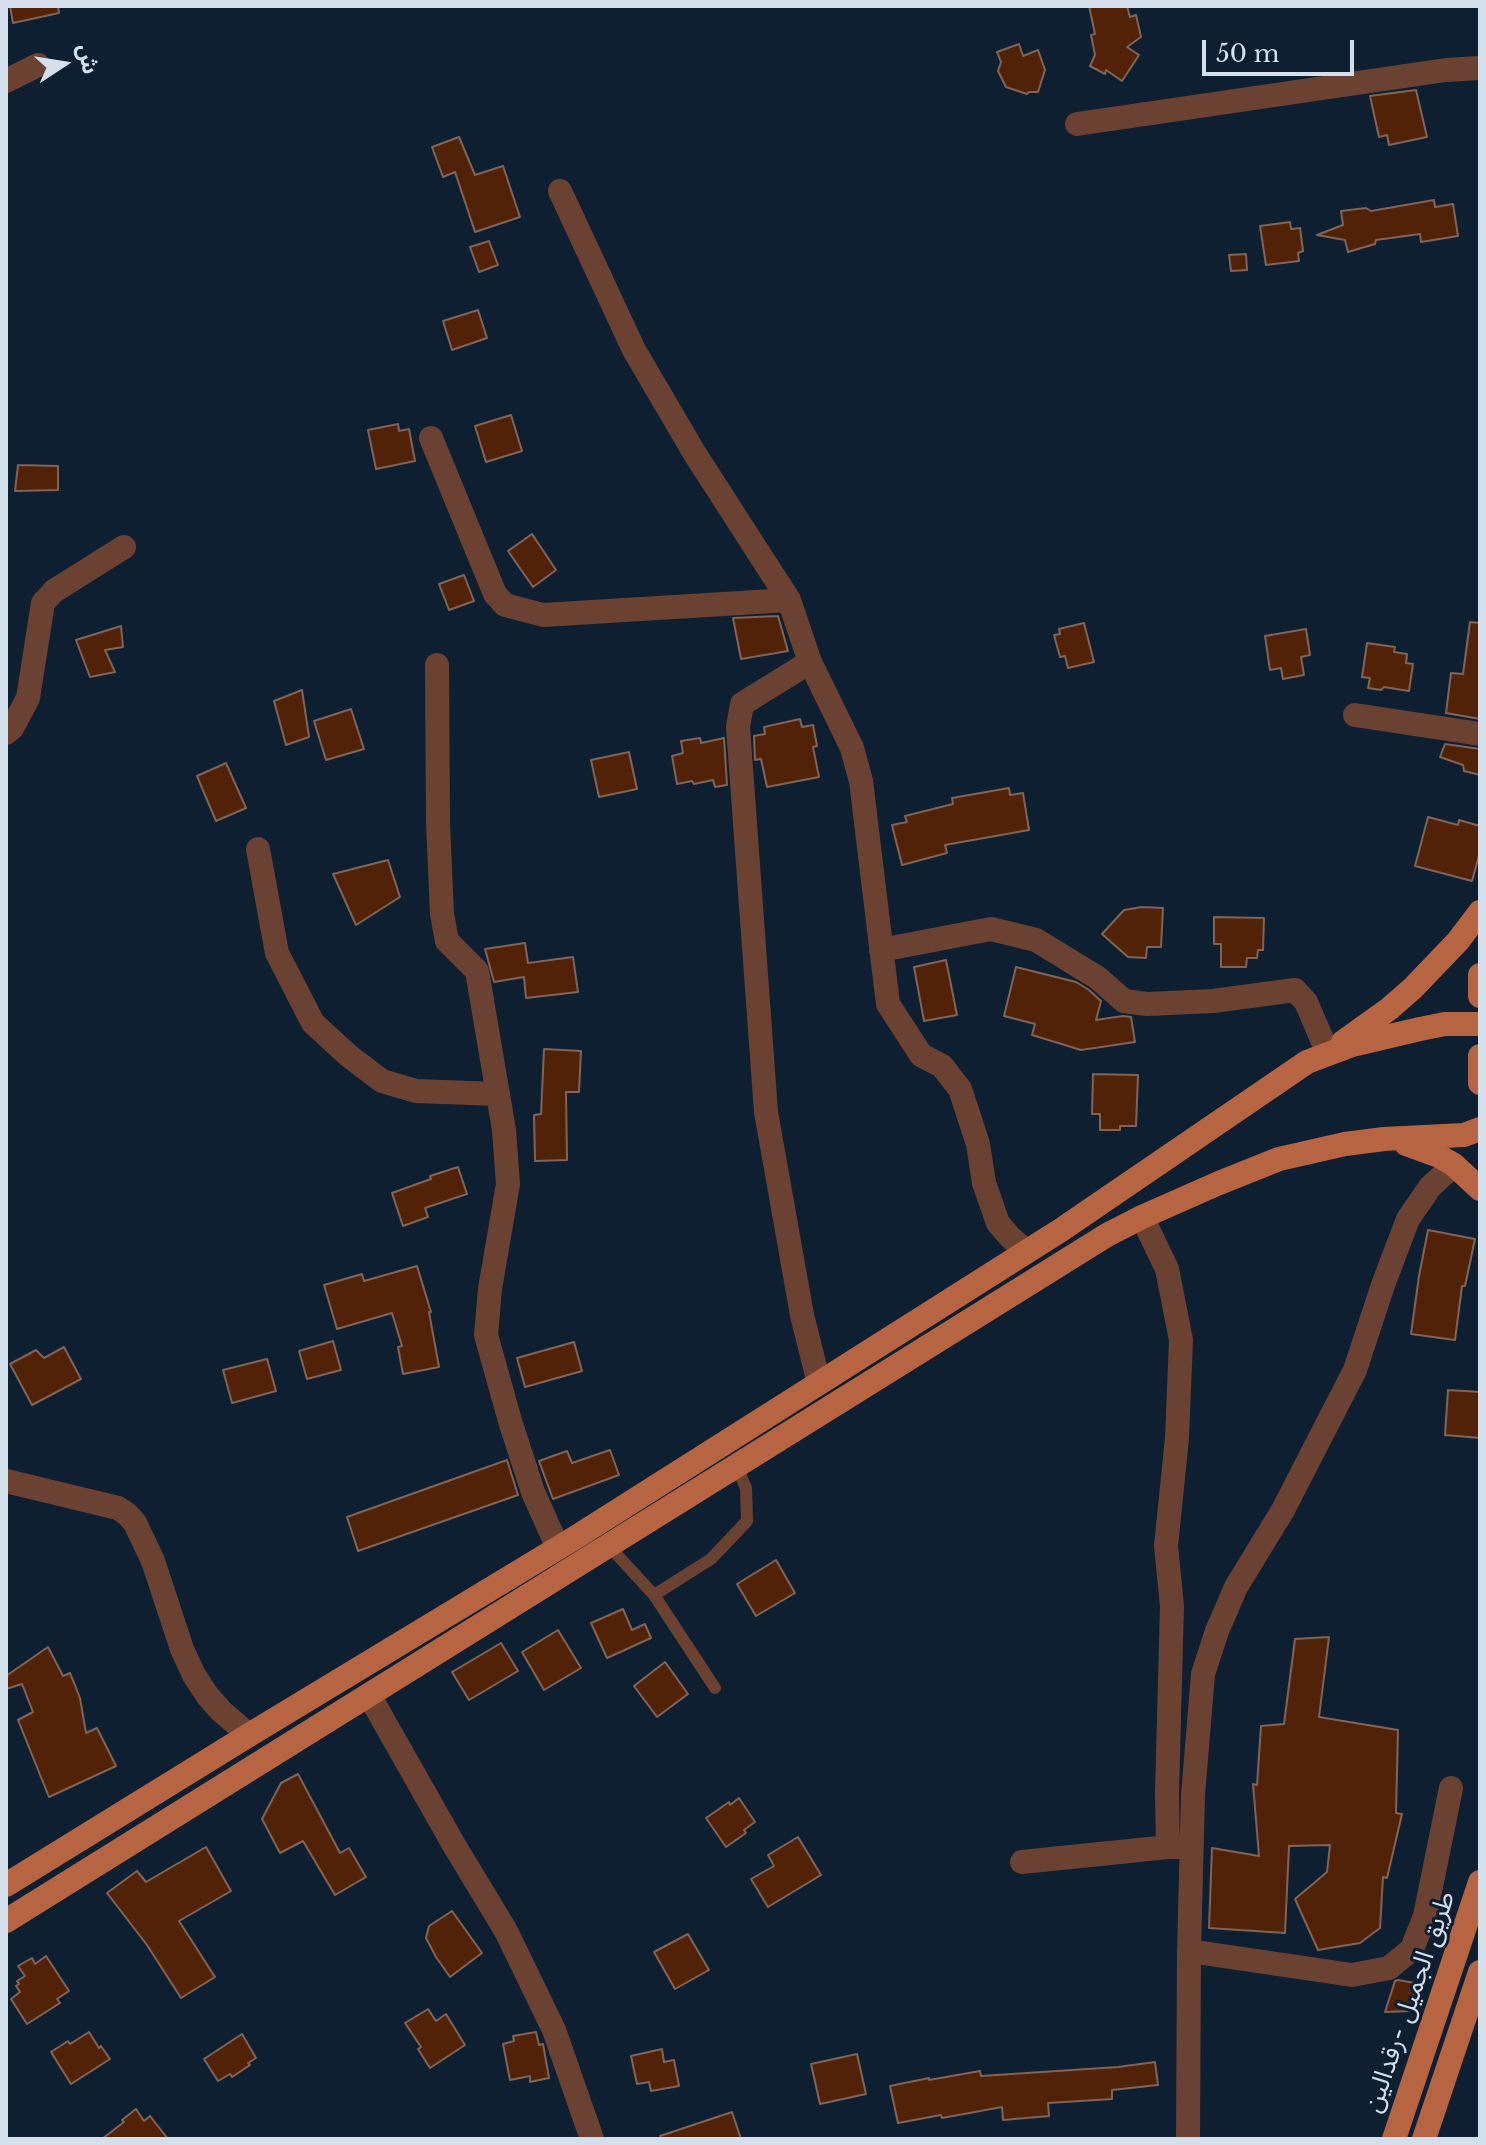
<!DOCTYPE html>
<meta charset="utf-8">
<style>
body{margin:0}
#map{position:relative;width:1486px;height:2145px;overflow:hidden;background:#0d1f31;font-family:"Libre Baskerville","Noto Sans Arabic",serif}
canvas{display:block}
.frame{position:absolute;inset:0;border:8px solid #d4dfec;pointer-events:none}
.north{position:absolute;left:24px;top:24px;width:80px;height:80px;-webkit-text-stroke:6px #0d1f31;paint-order:stroke;rotate:78deg;font-size:22px;font-weight:700;line-height:32px;text-align:center;color:#d4dfec}
.north::after{content:'';display:block;margin:auto;width:28px;height:36px;background:#d4dfec;clip-path:polygon(50% 0,100% 100%,50% 72%,0 100%)}
.scale{position:absolute;left:1202px;top:40px;width:152px;height:36px;box-sizing:border-box;border:4px solid #d4dfec;border-top:0;padding-left:10px;font-size:24px;line-height:28px;white-space:nowrap;color:#d4dfec;-webkit-text-stroke:6px #0d1f31;paint-order:stroke}
</style>
<div id="map">
<canvas width="1486" height="2145"></canvas>
<div class="frame"></div>
<div class="north">ش</div>
<div class="scale">50 m</div>
</div>
<script>
const c = document.querySelector('canvas').getContext('2d');
c.lineJoin = 'round';
function paint(path, color) { c.fillStyle = color; c.fill(path, 'evenodd'); }
const shape = rows => new Path2D(rows.map(r => 'M' + r).join(''));
function strokePath(path, color, width, dash) { c.strokeStyle = color; c.lineWidth = width; c.lineCap = dash ? 'butt' : 'round'; c.setLineDash(dash || []); c.stroke(path); }
function drawText(font, color, halo, rows, align = 'center') {
  c.font = font + ' "Libre Baskerville","Noto Sans Arabic",serif'; c.lineWidth = 6; c.setLineDash([]); c.textBaseline = 'middle'; c.strokeStyle = halo; c.fillStyle = color; for (const [text, x, y, turn = 0] of rows) {
    c.save(); c.translate(x, y); c.rotate((+turn || 0) * Math.PI / 180); c.textAlign = isNaN(turn) ? turn : align; if (halo) c.strokeText(text, 0, 0); c.fillText(text, 0, 0); c.restore();
  }
}
const building = shape([
 [10,6,58,6,59,13,13,23,10,6],
 [1089,6,1127,6,1130,17,1136,15,1141,37,1127,47,1139,55,1122,81,1106,70,1105,74,1090,66,1095,55,1091,35,1095,34,1089,6],
 [1019,44,1023,56,1038,50,1045,70,1038,92,1029,92,1027,94,1006,87,998,71,1001,62,997,52,1019,44],
 [1416,90,1427,137,1389,145,1387,135,1379,137,1370,96,1416,90],
 [459,137,475,175,503,166,520,217,475,232,455,172,443,177,432,147,459,137],
 [1434,200,1435,207,1453,204,1458,236,1421,242,1420,234,1376,240,1375,244,1348,252,1345,240,1317,235,1343,225,1341,211,1366,208,1371,211,1434,200],
 [1290,222,1291,229,1300,228,1303,251,1298,253,1299,261,1266,265,1260,226,1290,222],
 [489,241,498,265,479,272,470,247,489,241],
 [1246,254,1247,270,1231,271,1229,255,1246,254],
 [478,310,487,338,452,350,443,321,478,310],
 [511,415,522,451,486,462,475,426,511,415],
 [398,424,399,431,409,429,415,461,376,469,368,430,398,424],
 [18,465,58,466,58,490,15,491,18,465],
 [532,534,556,570,533,587,508,551,532,534],
 [464,575,474,601,449,610,439,584,464,575],
 [778,616,788,651,741,659,733,618,778,616],
 [1470,622,1480,623,1480,719,1446,713,1451,673,1463,674,1470,622],
 [1084,623,1094,662,1068,668,1065,656,1060,657,1054,635,1060,634,1059,629,1084,623],
 [121,626,123,647,105,650,115,672,90,677,76,640,121,626],
 [1306,629,1310,655,1301,657,1304,675,1283,679,1281,668,1270,670,1265,636,1306,629],
 [1367,643,1395,647,1394,652,1407,654,1406,663,1413,664,1409,691,1384,687,1381,690,1368,688,1370,678,1362,677,1367,643],
 [302,690,309,737,286,745,274,701,302,690],
 [351,709,364,749,326,760,314,721,351,709],
 [800,719,802,727,813,725,817,746,813,747,819,777,767,787,761,759,755,760,754,736,765,734,764,727,800,719],
 [700,738,701,743,724,738,727,785,715,787,713,780,694,784,692,781,677,784,672,756,683,753,681,741,700,738],
 [1445,744,1480,749,1480,775,1464,771,1463,765,1440,757,1445,744],
 [629,752,637,789,599,797,591,760,629,752],
 [226,763,246,808,216,821,197,776,226,763],
 [1009,788,1010,795,1023,793,1029,830,945,845,947,853,902,865,892,825,907,822,905,816,953,804,952,798,1009,788],
 [1428,817,1458,825,1459,820,1480,826,1480,852,1472,881,1415,866,1428,817],
 [388,860,400,897,356,925,333,874,388,860],
 [1142,907,1163,908,1161,947,1147,947,1146,958,1128,957,1102,934,1124,910,1142,907],
 [1214,917,1264,918,1263,950,1258,950,1257,958,1247,958,1246,967,1221,967,1221,944,1214,944,1214,917],
 [525,943,528,963,573,957,578,992,526,998,524,977,494,982,485,949,525,943],
 [946,960,957,1015,924,1021,914,967,946,960],
 [1016,967,1076,982,1089,990,1101,1001,1096,1020,1123,1016,1131,1017,1135,1042,1081,1050,1032,1035,1035,1024,1004,1016,1016,967],
 [544,1049,581,1051,579,1092,566,1092,567,1160,535,1161,534,1115,541,1114,544,1049],
 [1093,1074,1138,1075,1136,1126,1120,1126,1120,1130,1100,1130,1100,1114,1092,1114,1093,1074],
 [458,1167,467,1194,425,1208,428,1217,403,1226,392,1193,431,1179,430,1176,458,1167],
 [1428,1230,1475,1239,1465,1286,1462,1286,1455,1340,1411,1334,1419,1276,1428,1230],
 [417,1266,431,1312,429,1312,439,1367,403,1374,398,1347,402,1346,392,1313,337,1329,324,1285,362,1274,364,1281,417,1266],
 [333,1341,341,1370,307,1379,299,1351,333,1341],
 [574,1342,582,1371,525,1387,517,1358,574,1342],
 [64,1347,81,1379,32,1405,10,1364,36,1350,44,1358,64,1347],
 [267,1359,276,1391,232,1403,223,1370,267,1359],
 [1448,1390,1480,1392,1480,1438,1445,1435,1448,1390],
 [610,1450,619,1475,553,1499,539,1461,567,1451,572,1463,610,1450],
 [507,1460,518,1495,358,1551,347,1517,507,1460],
 [776,1560,795,1593,756,1616,737,1584,776,1560],
 [623,1609,632,1630,645,1624,651,1638,607,1658,591,1623,623,1609],
 [558,1630,581,1668,544,1690,522,1652,558,1630],
 [1329,1637,1319,1717,1398,1730,1396,1813,1402,1814,1387,1878,1383,1877,1380,1928,1360,1943,1318,1950,1295,1899,1327,1872,1330,1845,1289,1846,1285,1933,1209,1928,1212,1848,1259,1856,1253,1784,1257,1785,1261,1726,1284,1724,1295,1639,1329,1637],
 [501,1643,518,1671,469,1700,452,1672,501,1643],
 [48,1647,63,1676,70,1673,80,1698,86,1733,97,1728,116,1766,49,1797,18,1720,33,1712,22,1684,6,1689,6,1676,48,1647],
 [665,1662,688,1694,657,1717,634,1686,665,1662],
 [298,1774,340,1853,349,1848,366,1877,335,1895,303,1841,280,1853,262,1819,281,1783,298,1774],
 [739,1798,755,1822,744,1830,746,1833,726,1847,706,1818,729,1802,730,1805,739,1798],
 [798,1837,821,1875,768,1907,751,1879,774,1866,768,1855,798,1837],
 [206,1847,231,1891,179,1921,215,1977,181,1998,147,1945,107,1893,137,1871,146,1882,206,1847],
 [452,1911,482,1953,450,1977,436,1957,426,1938,429,1926,452,1911],
 [688,1934,709,1970,675,1989,654,1952,688,1934],
 [46,1956,69,1991,57,1999,60,2003,27,2024,11,1999,20,1992,16,1986,19,1984,17,1981,25,1976,18,1966,32,1958,35,1964,46,1956],
 [1398,1980,1415,1983,1412,2011,1385,2012,1395,1981,1398,1980],
 [428,2009,436,2021,446,2014,465,2045,430,2068,418,2049,421,2047,405,2023,428,2009],
 [89,2032,99,2048,101,2046,110,2059,71,2084,51,2052,68,2041,70,2044,89,2032],
 [536,2032,539,2045,543,2044,549,2078,530,2082,530,2076,510,2080,503,2044,514,2041,513,2036,536,2032],
 [242,2034,256,2058,248,2063,250,2065,232,2077,230,2074,218,2081,204,2059,242,2034],
 [662,2049,664,2062,674,2060,679,2086,651,2091,649,2082,637,2084,631,2056,662,2049],
 [857,2054,866,2094,820,2104,811,2064,857,2054],
 [1155,2062,1158,2085,1112,2090,1112,2099,1048,2103,1049,2116,1003,2120,1002,2107,942,2118,941,2115,898,2123,890,2086,929,2078,929,2080,980,2071,981,2076,1118,2067,1155,2062],
 [136,2109,144,2121,150,2116,168,2139,102,2139,124,2122,122,2120,136,2109],
 [732,2112,741,2139,661,2139,660,2136,732,2112]
]);
const service = shape([
 [608,1545,654,1595,715,1688],
 [654,1595,711,1559,747,1521,746,1488,736,1465]
]);
const minor = shape([
 [6,81,38,65],
 [1077,124,1446,70,1480,68],
 [560,191,634,350,695,454,789,600,810,662,852,748,861,781,888,1004,921,1055,942,1066,960,1089,978,1144,984,1183,998,1223,1010,1237,1026,1251],
 [431,438,495,594,505,605,543,615,789,600],
 [810,662,742,704,738,727,766,1112,802,1315,819,1383],
 [437,665,438,823,442,914,447,941,477,971,504,1130,508,1184,490,1289,486,1335,510,1421,533,1492,558,1548],
 [1355,715,1480,734],
 [6,733,12,728,28,698,43,603,54,591,124,547],
 [258,849,277,953,313,1023,349,1056,382,1081,416,1091,498,1094],
 [881,950,991,929,1036,940,1098,978,1124,1001,1147,1004,1213,1001,1295,990,1306,1002,1327,1051],
 [1142,1217,1167,1269,1181,1340,1177,1438,1166,1546,1172,1606,1167,1793,1168,1847],
 [6,1481,118,1508,127,1514,135,1523,153,1561,182,1649,194,1675,207,1695,221,1711,249,1735],
 [369,1695,454,1845,506,1931,554,2030,592,2139],
 [1022,1862,1168,1847,1183,1847],
 [1189,1951,1352,1975,1389,1968,1412,1949,1425,1916,1451,1788],
 [1188,2139,1189,1951,1193,1795,1203,1674,1217,1631,1236,1587,1283,1510,1355,1370,1383,1285,1408,1219,1430,1187,1454,1165]
]);
const primary = shape([
 [1480,975,1480,996],
 [1343,1042,1389,1009,1413,988,1458,941,1480,912],
 [1480,1056,1480,1083],
 [1406,1144,1439,1156,1454,1165,1480,1189],
 [6,1885,249,1735,573,1539,1061,1230,1307,1062,1352,1045,1420,1029,1445,1024,1480,1024],
 [6,1921,1107,1235,1142,1217,1219,1183,1279,1159,1345,1144,1384,1139,1464,1135,1480,1129],
 [1394,2139,1480,1882],
 [1424,2139,1480,1972]
]);
const streetNames = [
 ["طريق الجميل -رقدالين",1410,2002,-71]
];
paint(building, '#512207');
strokePath(building, '#806457', 2);
strokePath(service, '#6b4232', 12);
strokePath(minor, '#6b4232', 24);
strokePath(primary, '#b76442', 24);
drawText('26px', '#d4dfec', '#0d1f31', streetNames);
</script>
